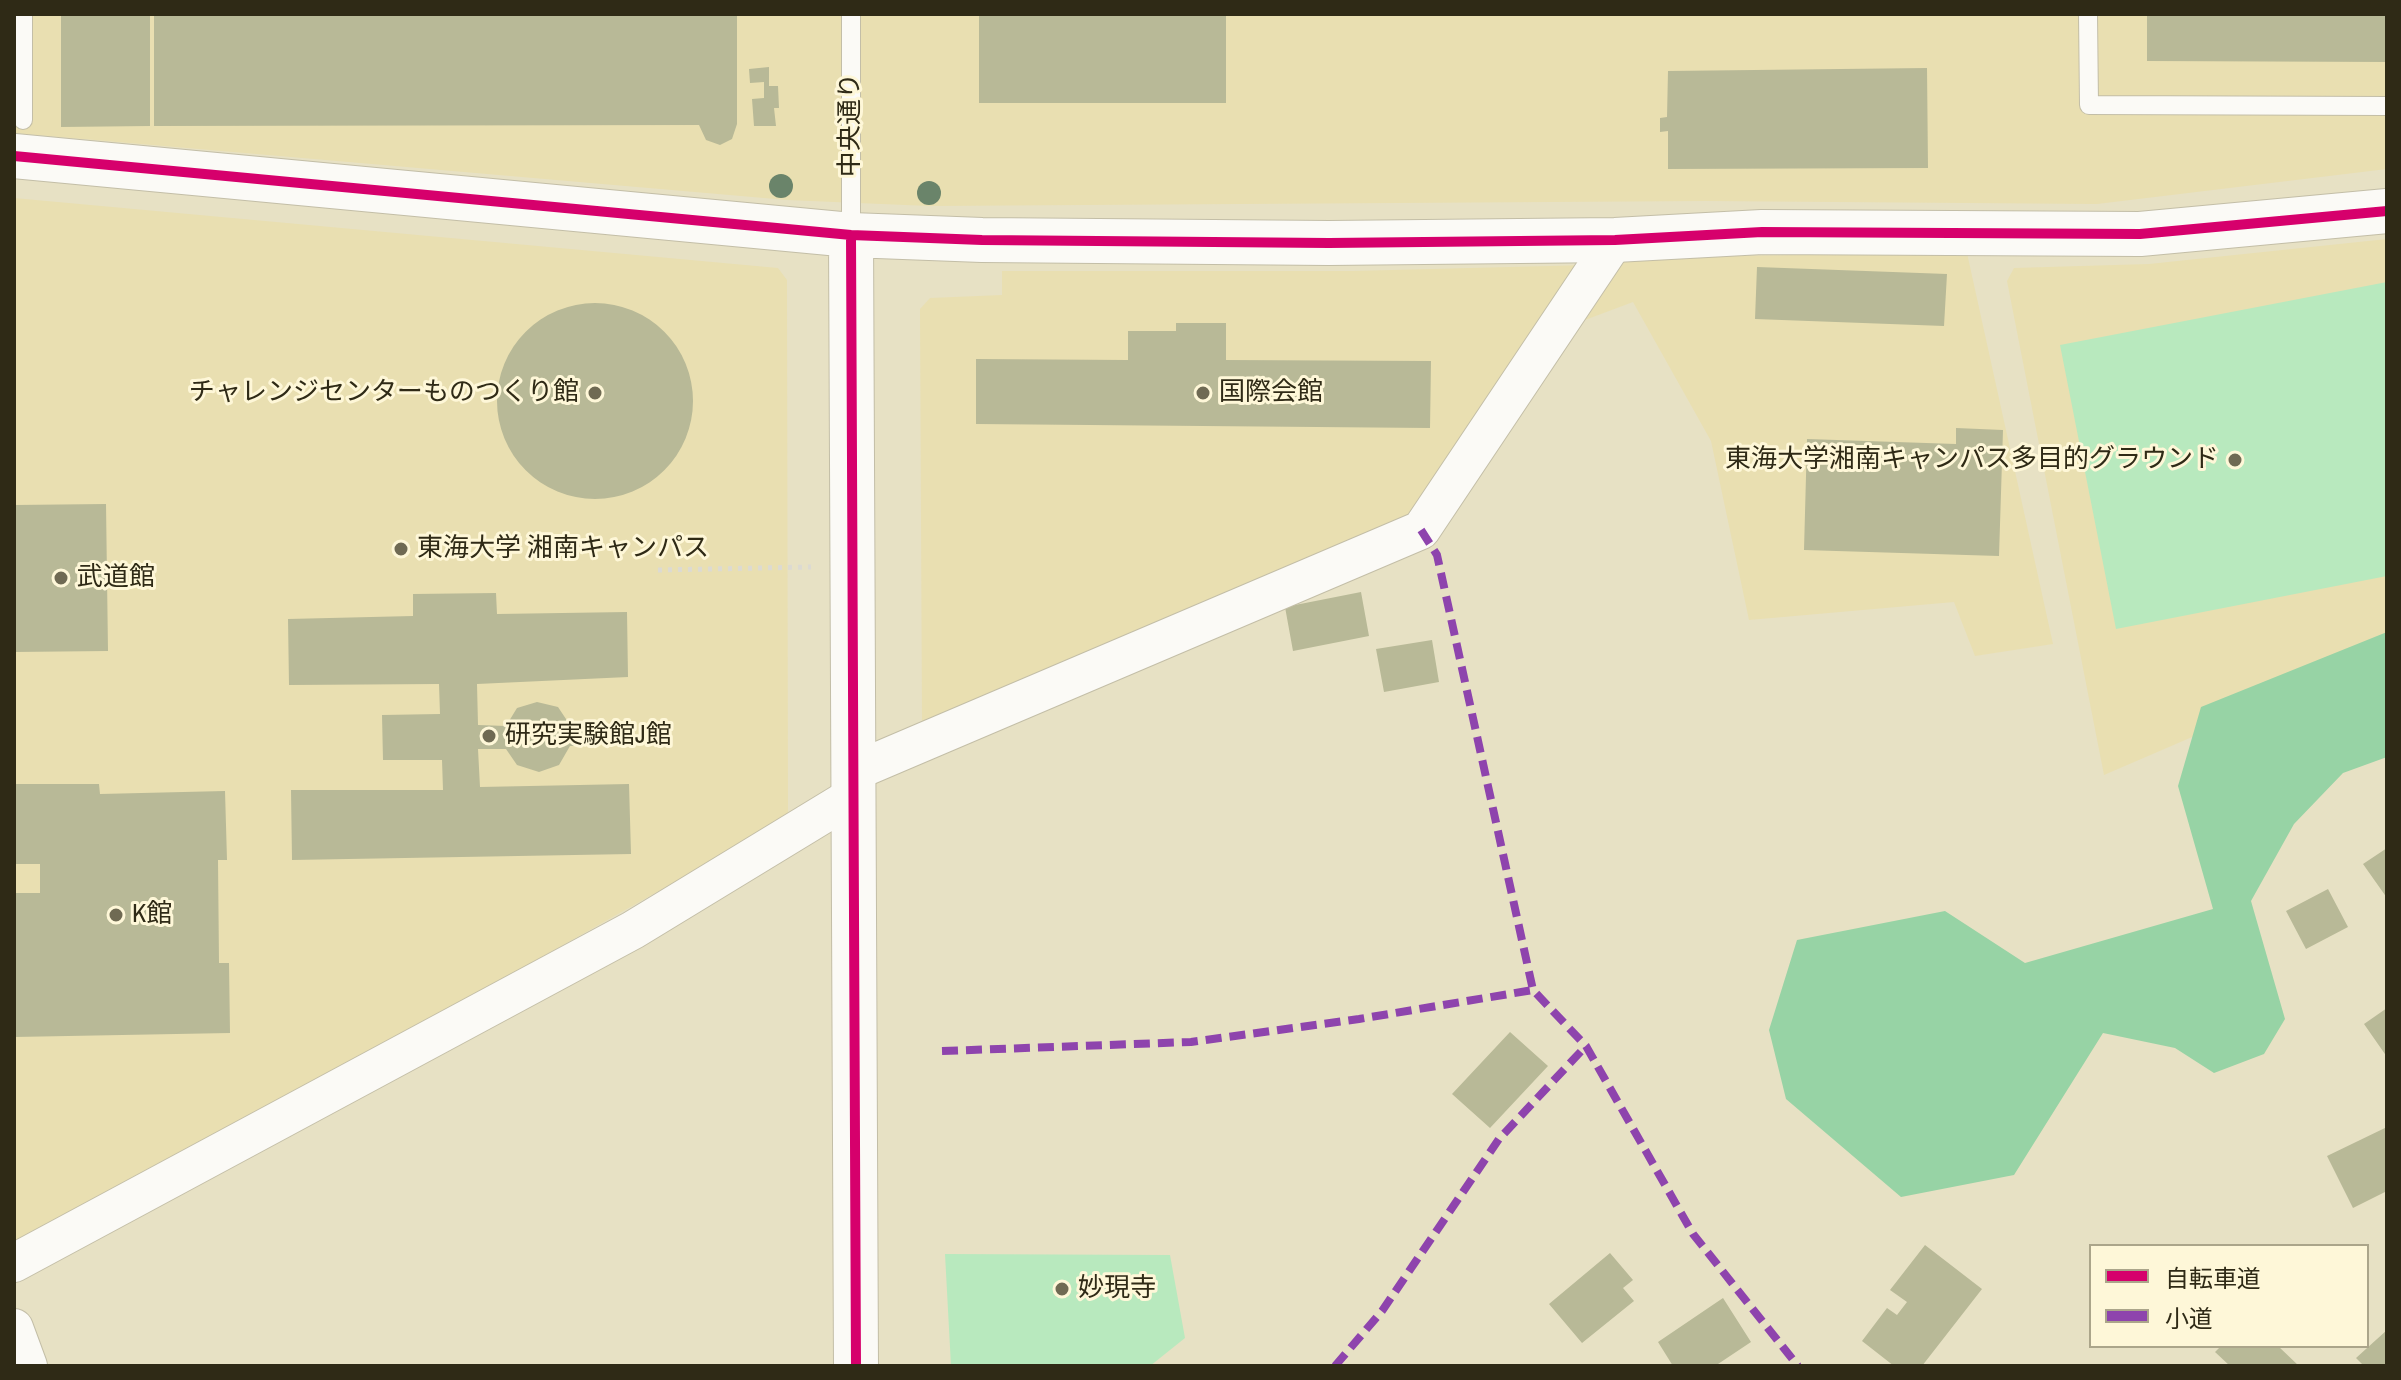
<!DOCTYPE html>
<meta charset="utf-8">
<style>
body{margin:0}
#map{position:relative;width:2401px;height:1380px;overflow:hidden;background:#e7e1c4;font-family:"Archivo Narrow","Noto Sans JP",sans-serif}
canvas{display:block}
.frame{position:absolute;inset:0;border:16px solid #2f2a16;pointer-events:none}
.legend{position:absolute;left:2089px;top:1244px;width:280px;height:104px;box-sizing:border-box;background:#fef7d8;border:2px solid #aba58a;margin:0;padding:10px 14px;list-style:none;font-size:24px;color:#2f2a16}
.legend li{display:flex;align-items:center;gap:16px;height:40px}
.legend b{width:40px;border:2px solid #aba58a}
</style>
<div id="map">
<canvas width="2401" height="1380"></canvas>
<div class="frame"></div>
<ul class="legend">
<li><b style="height:10px;background:#d6006c"></b>自転車道</li>
<li><b style="height:10px;background:#8e44ad"></b>小道</li>
</ul>
</div>
<script>
const c = document.querySelector('canvas').getContext('2d');
c.lineJoin = 'round';
function paint(path, color) { c.fillStyle = color; c.fill(path, 'evenodd'); }
const shape = rows => new Path2D(rows.map(r => 'M' + r).join(''));
function strokePath(path, color, width, dash) { c.strokeStyle = color; c.lineWidth = width; c.lineCap = dash ? 'butt' : 'round'; c.setLineDash(dash || []); c.stroke(path); }
function drawText(font, color, halo, rows, align = 'center') {
  c.font = font + ' "Archivo Narrow","Noto Sans JP",sans-serif'; c.lineWidth = 6; c.setLineDash([]); c.textBaseline = 'middle'; c.strokeStyle = halo; c.fillStyle = color; for (const [text, x, y, turn = 0] of rows) {
    c.save(); c.translate(x, y); c.rotate((+turn || 0) * Math.PI / 180); c.textAlign = isNaN(turn) ? turn : align; if (halo) c.strokeText(text, 0, 0); c.fillText(text, 0, 0); c.restore();
  }
}
const built = shape([
 [14,14,2387,14,2387,169,2097,204,1706,201,929,206,787,200,14,133],
 [14,198,778,268,787,280,788,818,14,1255],
 [2387,239,2387,653,2104,775,2007,281,2014,268,2149,264],
 [1967,253,2053,644,1975,656,1954,602,1749,620,1711,441,1633,302,1585,320,1627,257],
 [1589,265,1411,518,922,726,920,309,930,298,1002,295,1002,271,1353,271]
]);
const green = shape([
 [2387,282,2387,576,2116,629,2060,345],
 [945,1254,1170,1255,1185,1338,1150,1366,951,1366]
]);
const forest = shape([
 [2387,632,2387,757,2343,773,2294,824,2251,901,2285,1019,2264,1054,2214,1073,2175,1048,2103,1033,2014,1175,1901,1197,1786,1099,1769,1030,1797,940,1945,911,2025,963,2213,909,2178,786,2201,707]
]);
const building = shape([
 [61,14,150,14,150,126,61,127],
 [154,14,737,14,737,124,732,139,720,145,706,140,699,125,154,126],
 [979,14,1226,14,1226,103,979,103],
 [2147,14,2387,14,2387,62,2147,61],
 [769,67,769,86,778,86,779,108,774,108,776,126,754,126,752,99,764,98,764,82,750,83,749,69],
 [1927,68,1928,168,1668,169,1668,131,1660,132,1660,118,1667,117,1668,71],
 [1757,267,1947,274,1944,326,1755,319],
 '497 401a98 98 0 1 1 196 0a98 98 0 1 1-196 0Z',
 [1176,323,1226,323,1226,360,1431,361,1430,428,976,424,976,359,1128,360,1128,331,1176,331],
 [1956,428,2003,430,1999,556,1804,550,1807,439,1956,444],
 [106,504,108,651,14,652,14,505],
 [1361,592,1369,636,1293,651,1285,607],
 [496,593,497,614,627,612,628,677,477,684,478,725,506,726,517,708,537,702,558,707,570,725,595,725,594,746,570,746,559,765,539,772,517,765,506,749,478,749,480,787,629,784,631,854,292,860,291,790,443,790,442,760,383,760,382,715,440,714,439,684,289,685,288,619,413,616,413,594],
 [1432,640,1439,682,1384,692,1376,649],
 [16,784,99,784,100,794,225,791,227,860,218,860,219,963,229,963,230,1033,14,1037,14,893,40,893,40,864,14,864],
 [2387,848,2387,898,2363,864],
 [2328,889,2348,927,2306,949,2286,911],
 [2387,1008,2387,1057,2364,1024],
 [1510,1032,1548,1066,1490,1128,1452,1094],
 [2387,1127,2387,1191,2353,1208,2327,1156],
 [1925,1245,1982,1289,1922,1366,1894,1366,1862,1341,1887,1308,1897,1315,1907,1302,1890,1290],
 [1610,1253,1633,1280,1623,1288,1634,1301,1582,1343,1549,1304],
 [1723,1298,1751,1342,1715,1366,1673,1366,1658,1342],
 [2387,1330,2387,1366,2364,1366,2356,1358],
 [2221,1346,2278,1346,2299,1366,2230,1366,2215,1352]
]);
const path = shape([
 [658,570,811,567]
]);
const service = shape([
 [851,14,851,235],
 [2088,14,2089,105,2387,106],
 [23,120,23,14]
]);
const minor = shape([
 [853,772,1421,530,1615,240],
 [14,1263,633,930,853,796],
 [14,1328,28,1366]
]);
const tertiary = shape([
 [14,156,851,235,982,240,1329,243,1615,240,1762,232,2140,234,2387,211],
 [851,235,856,1366]
]);
const quiet = shape([
 [1421,530,1437,555,1533,990,1586,1046,1693,1234,1798,1366],
 [942,1051,1191,1042,1359,1019,1533,990],
 [1335,1366,1382,1311,1499,1139,1586,1046]
]);
const cycleway = shape([
 [14,156,851,235,982,240,1329,243,1615,240,1762,232,2140,234,2387,211],
 [851,235,856,1366]
]);
const trees = [
 [781,186],
 [929,193]
];
const markers = [
 [595,393,8,"#6f6a53"],
 [1203,393,8,"#6f6a53"],
 [2235,460,8,"#6f6a53"],
 [401,549,8,"#6f6a53"],
 [61,578,8,"#6f6a53"],
 [489,736,8,"#6f6a53"],
 [116,915,8,"#6f6a53"],
 [1062,1289,8,"#6f6a53"]
];
const streetNames = [
 ["中央通り",851,125,-90]
];
const poiNames = [
 ["チャレンジセンターものつくり館",579,393,"right"],
 ["国際会館",1219,393],
 ["東海大学湘南キャンパス多目的グラウンド",2219,460,"right"],
 ["東海大学 湘南キャンパス",417,549],
 ["武道館",77,578],
 ["研究実験館J館",505,736],
 ["K館",132,915],
 ["妙現寺",1078,1289]
];
paint(built, '#e9dfb1');
paint(green, '#b8e9be');
paint(forest, '#97d3a5');
paint(building, '#b8b997');
strokePath(service, '#c3bea7', 20);
strokePath(minor, '#c3bea7', 40);
strokePath(tertiary, '#c3bea7', 46);
strokePath(path, '#dcdad2', 5, [4, 6]);
strokePath(service, '#fbfaf6', 18);
strokePath(minor, '#fbfaf6', 38);
strokePath(tertiary, '#fbfaf6', 44);
strokePath(quiet, '#8e44ad', 8, [16, 8]);
strokePath(cycleway, '#d6006c', 10);
c.fillStyle = '#6a846a';
for (const [x, y] of trees) { c.beginPath(); c.arc(x, y, 12, 0, 2 * Math.PI); c.fill(); }
for (const [x, y, r, color] of markers) { const dot = new Path2D(); dot.arc(x, y, r, 0, 2 * Math.PI); c.fillStyle = color; c.fill(dot); strokePath(dot, '#fef7d8', 3); }
drawText('26px', '#2f2a16', '#fef7d8', streetNames);
drawText('26px', '#2f2a16', '#fef7d8', poiNames, 'left');
</script>
